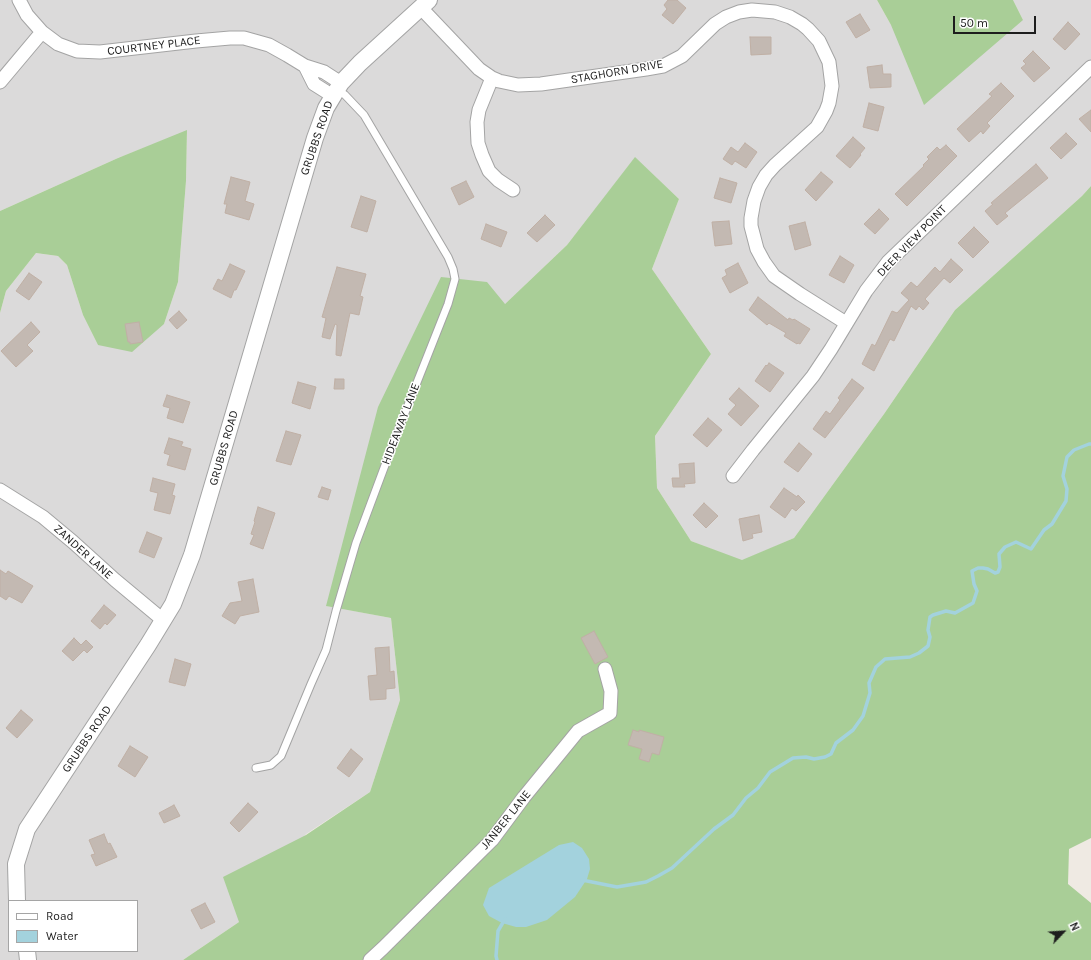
<!DOCTYPE html>
<style>
body{margin:0}
#map{position:relative;width:1091px;height:960px;overflow:hidden;background:#efeae3;font-family:Karla,sans-serif}
canvas{display:block}
.legend{position:absolute;left:8px;top:900px;width:130px;height:52px;box-sizing:border-box;background:#fff;border:1px solid #a5a5a5;margin:0;padding:5px 7px;list-style:none;font-size:12px;color:#1d1d1d}
.legend li{display:flex;align-items:center;gap:8px;height:20px}
.legend b{width:20px;border:1px solid #a5a5a5}
.north{position:absolute;left:1043px;top:912px;width:40px;height:40px;-webkit-text-stroke:3px #fff;paint-order:stroke;rotate:65deg;font-size:11px;font-weight:700;line-height:16px;text-align:center;color:#1d1d1d}
.north::after{content:'';display:block;margin:auto;width:14px;height:18px;background:#1d1d1d;clip-path:polygon(50% 0,100% 100%,50% 72%,0 100%)}
.scale{position:absolute;left:953px;top:16px;width:83px;height:18px;box-sizing:border-box;border:2px solid #1d1d1d;border-top:0;padding-left:5px;font-size:12px;line-height:14px;white-space:nowrap;color:#1d1d1d;-webkit-text-stroke:3px #fff;paint-order:stroke}
</style>
<div id="map">
<canvas width="1091" height="960"></canvas>
<ul class="legend">
<li><b style="height:5px;background:#fff"></b>Road</li>
<li><b style="height:11px;background:#a3d2dd"></b>Water</li>
</ul>
<div class="north">N</div>
<div class="scale">50 m</div>
</div>
<script>
const c = document.querySelector('canvas').getContext('2d');
c.lineJoin = 'round';
function paint(path, color) { c.fillStyle = color; c.fill(path, 'evenodd'); }
const shape = rows => new Path2D(rows.map(r => 'M' + r).join(''));
function strokePath(path, color, width, dash) { c.strokeStyle = color; c.lineWidth = width; c.lineCap = dash ? 'butt' : 'round'; c.setLineDash(dash || []); c.stroke(path); }
function drawText(font, color, halo, rows, align = 'center') {
  c.font = font + ' Karla,sans-serif'; c.lineWidth = 3; c.setLineDash([]); c.textBaseline = 'middle'; c.strokeStyle = halo; c.fillStyle = color; for (const [text, x, y, turn = 0] of rows) {
    c.save(); c.translate(x, y); c.rotate((+turn || 0) * Math.PI / 180); c.textAlign = isNaN(turn) ? turn : align; if (halo) c.strokeText(text, 0, 0); c.fillText(text, 0, 0); c.restore();
  }
}
const residential = shape([
 [0,0,877,0,891,25,1023,20,1013,0,1091,0,1091,186,1082,196,955,310,884,414,794,538,742,561,691,541,657,488,655,436,711,354,652,269,679,199,635,158,567,245,504,305,327,606,391,618,400,700,370,792,306,834,239,922,183,960,0,960,0,313,6,291,36,253,58,256,67,265,83,315,98,345,164,324,178,282,186,181,187,131,118,158,0,211],
 [9,901,137,901,137,951,9,951]
]);
const forest = shape([
 [877,0,1013,0,1023,20,924,105,891,25],
 [187,130,186,181,178,282,164,324,132,352,98,345,83,315,67,265,58,256,36,253,6,291,0,313,0,211,118,158],
 [635,157,679,199,652,269,711,354,655,436,657,488,691,541,742,560,794,538,884,414,955,310,1082,196,1091,186,1091,838,1069,849,1068,884,1091,903,1091,960,183,960,239,922,223,877,306,835,370,792,400,700,391,618,326,606,378,407,441,277,487,282,505,304,567,245]
]);
const water = shape([
 [573,842,582,848,589,859,590,869,587,879,575,897,547,920,526,927,516,927,502,923,489,916,483,905,489,888,559,845]
]);
const stream = shape([
 [582,880,617,887,646,882,658,876,672,868,714,829,733,815,746,798,758,788,770,772,793,758,806,757,814,759,825,757,831,754,836,743,853,730,863,716,870,693,869,683,876,667,885,659,910,657,919,653,928,646,930,637,928,630,930,617,933,615,946,611,955,613,973,603,977,591,974,584,972,571,978,568,983,568,988,569,995,573,998,572,1000,567,999,554,1005,547,1016,542,1031,549,1044,530,1052,524,1066,501,1067,489,1063,476,1067,457,1074,450,1089,444,1091,444],
 [497,960,496,956,498,931,505,919]
]);
const building = shape([
 [668,0,677,0,686,8,673,24,662,15,667,9,664,5,668,0],
 [860,14,870,30,856,38,846,22,860,14],
 [1068,22,1080,34,1065,50,1053,39,1068,22],
 [750,37,771,37,771,54,751,55,750,37],
 [1033,51,1050,68,1034,82,1021,68,1026,64,1023,61,1033,51],
 [882,65,883,74,891,74,891,87,870,88,867,67,882,65],
 [1001,83,1014,96,987,123,990,126,983,134,981,131,969,142,957,129,992,96,989,94,1001,83],
 [869,103,884,107,878,131,863,127,869,103],
 [1091,110,1091,132,1079,119,1091,110],
 [1066,133,1077,144,1061,159,1050,148,1066,133],
 [853,137,865,148,860,154,861,155,850,168,836,156,853,137],
 [745,143,757,152,746,168,735,161,732,165,723,159,731,147,738,152,745,143],
 [946,145,957,156,907,206,895,194,924,166,923,165,929,159,927,157,937,147,940,150,946,145],
 [1036,164,1048,178,1005,213,1008,216,997,225,985,211,993,204,991,203,1036,164],
 [821,172,833,182,816,201,805,190,821,172],
 [231,177,250,182,245,201,254,204,249,220,225,213,227,204,224,204,231,177],
 [720,178,737,183,731,203,714,198,720,178],
 [466,181,474,197,459,205,451,188,466,181],
 [361,196,376,201,367,232,351,227,361,196],
 [879,209,889,219,875,234,864,224,879,209],
 [545,215,555,225,537,242,527,233,545,215],
 [729,221,732,244,715,246,712,222,729,221],
 [805,222,811,245,795,250,789,226,805,222],
 [486,224,507,232,501,247,481,239,486,224],
 [974,227,989,242,973,258,958,243,974,227],
 [840,256,854,265,844,283,829,275,840,256],
 [951,259,963,270,950,283,944,278,925,299,929,303,923,310,919,306,916,310,911,306,894,341,890,339,874,371,862,364,872,344,875,346,892,311,897,313,909,300,901,293,911,282,917,287,935,267,940,272,951,259],
 [738,263,748,283,730,293,722,278,727,275,725,270,738,263],
 [230,264,245,271,236,290,234,290,231,298,213,289,218,279,222,281,230,264],
 [337,267,366,274,360,296,363,297,359,315,350,313,341,356,336,355,337,325,335,324,330,339,322,337,326,318,322,317,337,267],
 [29,273,42,282,29,300,16,291,29,273],
 [758,297,788,320,789,318,793,320,794,319,810,329,800,344,798,343,797,344,784,336,786,333,769,323,767,325,749,310,758,297],
 [179,311,187,320,177,329,169,320,179,311],
 [31,322,40,332,27,345,33,351,16,367,1,351,31,322],
 [139,322,143,342,130,344,130,342,128,342,125,324,139,322],
 [769,363,784,373,770,392,755,381,766,365,767,366,769,363],
 [335,379,344,379,344,389,334,389,335,379],
 [852,379,864,388,825,438,813,429,826,411,830,414,840,400,838,398,852,379],
 [298,382,316,387,310,409,292,403,298,382],
 [739,388,759,406,741,426,728,414,736,405,729,399,739,388],
 [167,395,190,402,183,423,167,418,170,408,163,406,167,395],
 [708,418,722,430,707,447,693,435,708,418],
 [286,431,301,435,291,465,276,461,286,431],
 [169,438,183,442,181,446,191,449,185,470,167,465,170,455,164,453,169,438],
 [799,443,812,454,798,472,784,462,799,443],
 [694,463,695,483,684,484,685,487,673,487,672,478,680,478,679,464,694,463],
 [153,478,175,484,172,495,175,496,170,514,154,510,158,493,150,491,153,478],
 [322,487,331,490,328,500,318,497,322,487],
 [784,488,797,497,798,495,805,502,796,511,792,508,785,518,770,507,784,488],
 [704,503,718,516,706,528,693,515,704,503],
 [258,507,275,513,263,549,250,544,254,535,251,534,255,522,254,521,258,507],
 [759,515,762,532,752,534,753,538,743,541,739,519,759,515],
 [147,532,162,538,154,558,139,552,147,532],
 [0,570,6,574,8,571,33,586,22,603,9,596,6,600,0,596,0,570],
 [253,579,259,612,240,616,235,624,222,616,230,603,242,601,238,582,253,579],
 [104,605,116,615,107,625,105,623,100,629,91,621,104,605],
 [594,631,608,657,595,664,581,638,594,631],
 [74,638,81,645,86,640,93,647,87,653,84,650,73,661,62,651,74,638],
 [389,647,390,672,394,671,395,688,386,689,386,699,370,700,368,676,377,675,375,648,389,647],
 [175,659,191,664,185,686,169,682,175,659],
 [21,710,33,720,17,738,6,728,21,710],
 [633,730,639,732,639,730,664,737,659,755,652,753,649,762,639,759,642,749,628,745,633,730],
 [130,746,148,757,135,777,118,766,130,746],
 [351,749,363,759,349,777,337,768,351,749],
 [248,803,258,812,239,832,230,823,248,803],
 [174,805,180,816,164,823,159,813,174,805],
 [104,834,108,844,110,843,117,857,96,866,91,855,95,854,89,840,104,834],
 [205,903,215,922,201,929,191,910,205,903]
]);
const service = shape([
 [256,768,271,765,281,756,311,684,326,650,336,611,356,543,397,433,448,304,455,279,453,269,448,257,364,115,345,95,336,89]
]);
const minor = shape([
 [19,0,27,15,42,32,58,44,77,51,100,52,196,41,230,38,244,38,269,45,287,55,305,66,324,72,341,83],
 [421,8,479,69,492,78,499,81,518,85,541,84,646,69,663,66,682,56,715,24,726,17,739,12,752,10,775,12,790,17,802,24,808,29,819,41,829,62,832,86,829,103,826,111,817,127,775,165,766,175,759,187,754,201,751,218,751,226,757,249,764,262,774,276,800,294,846,323],
 [305,66,314,84,333,96],
 [492,78,479,110,477,122,478,143,482,155,489,171,498,180,513,190],
 [0,82,42,32],
 [733,476,753,450,813,376,831,349,866,291,888,262,1091,67],
 [0,490,43,517,73,542,115,580,163,620],
 [370,960,383,948,492,840,524,797,578,731,610,713,611,691,605,669]
]);
const tertiary = shape([
 [17,901,16,864,27,829,148,645,173,604,192,555,315,138,326,108,341,83,360,63,429,0],
 [27,951,28,960]
]);
const streetNames = [
 ["COURTNEY PLACE",154,46,-7],
 ["STAGHORN DRIVE",617,72,-10],
 ["GRUBBS ROAD",317,138,-71],
 ["DEER VIEW POINT",912,241,-46],
 ["HIDEAWAY LANE",401,424,-69],
 ["GRUBBS ROAD",224,448,-74],
 ["ZANDER LANE",83,552,42],
 ["GRUBBS ROAD",87,739,-56],
 ["JANBER LANE",506,820,-51]
];
paint(residential, '#dbdada');
paint(forest, '#a9ce97');
paint(water, '#a3d2dd');
strokePath(stream, '#a3d2dd', 3.5);
paint(building, '#c3b9b2');
strokePath(building, '#c0b0a5', 1);
strokePath(service, '#a4a4a4', 9);
strokePath(minor, '#a4a4a4', 15);
strokePath(tertiary, '#a4a4a4', 18);
strokePath(service, '#fff', 7);
strokePath(minor, '#fff', 13);
strokePath(tertiary, '#fff', 16);
drawText('12px', '#1d1d1d', '#fff', streetNames);
</script>
